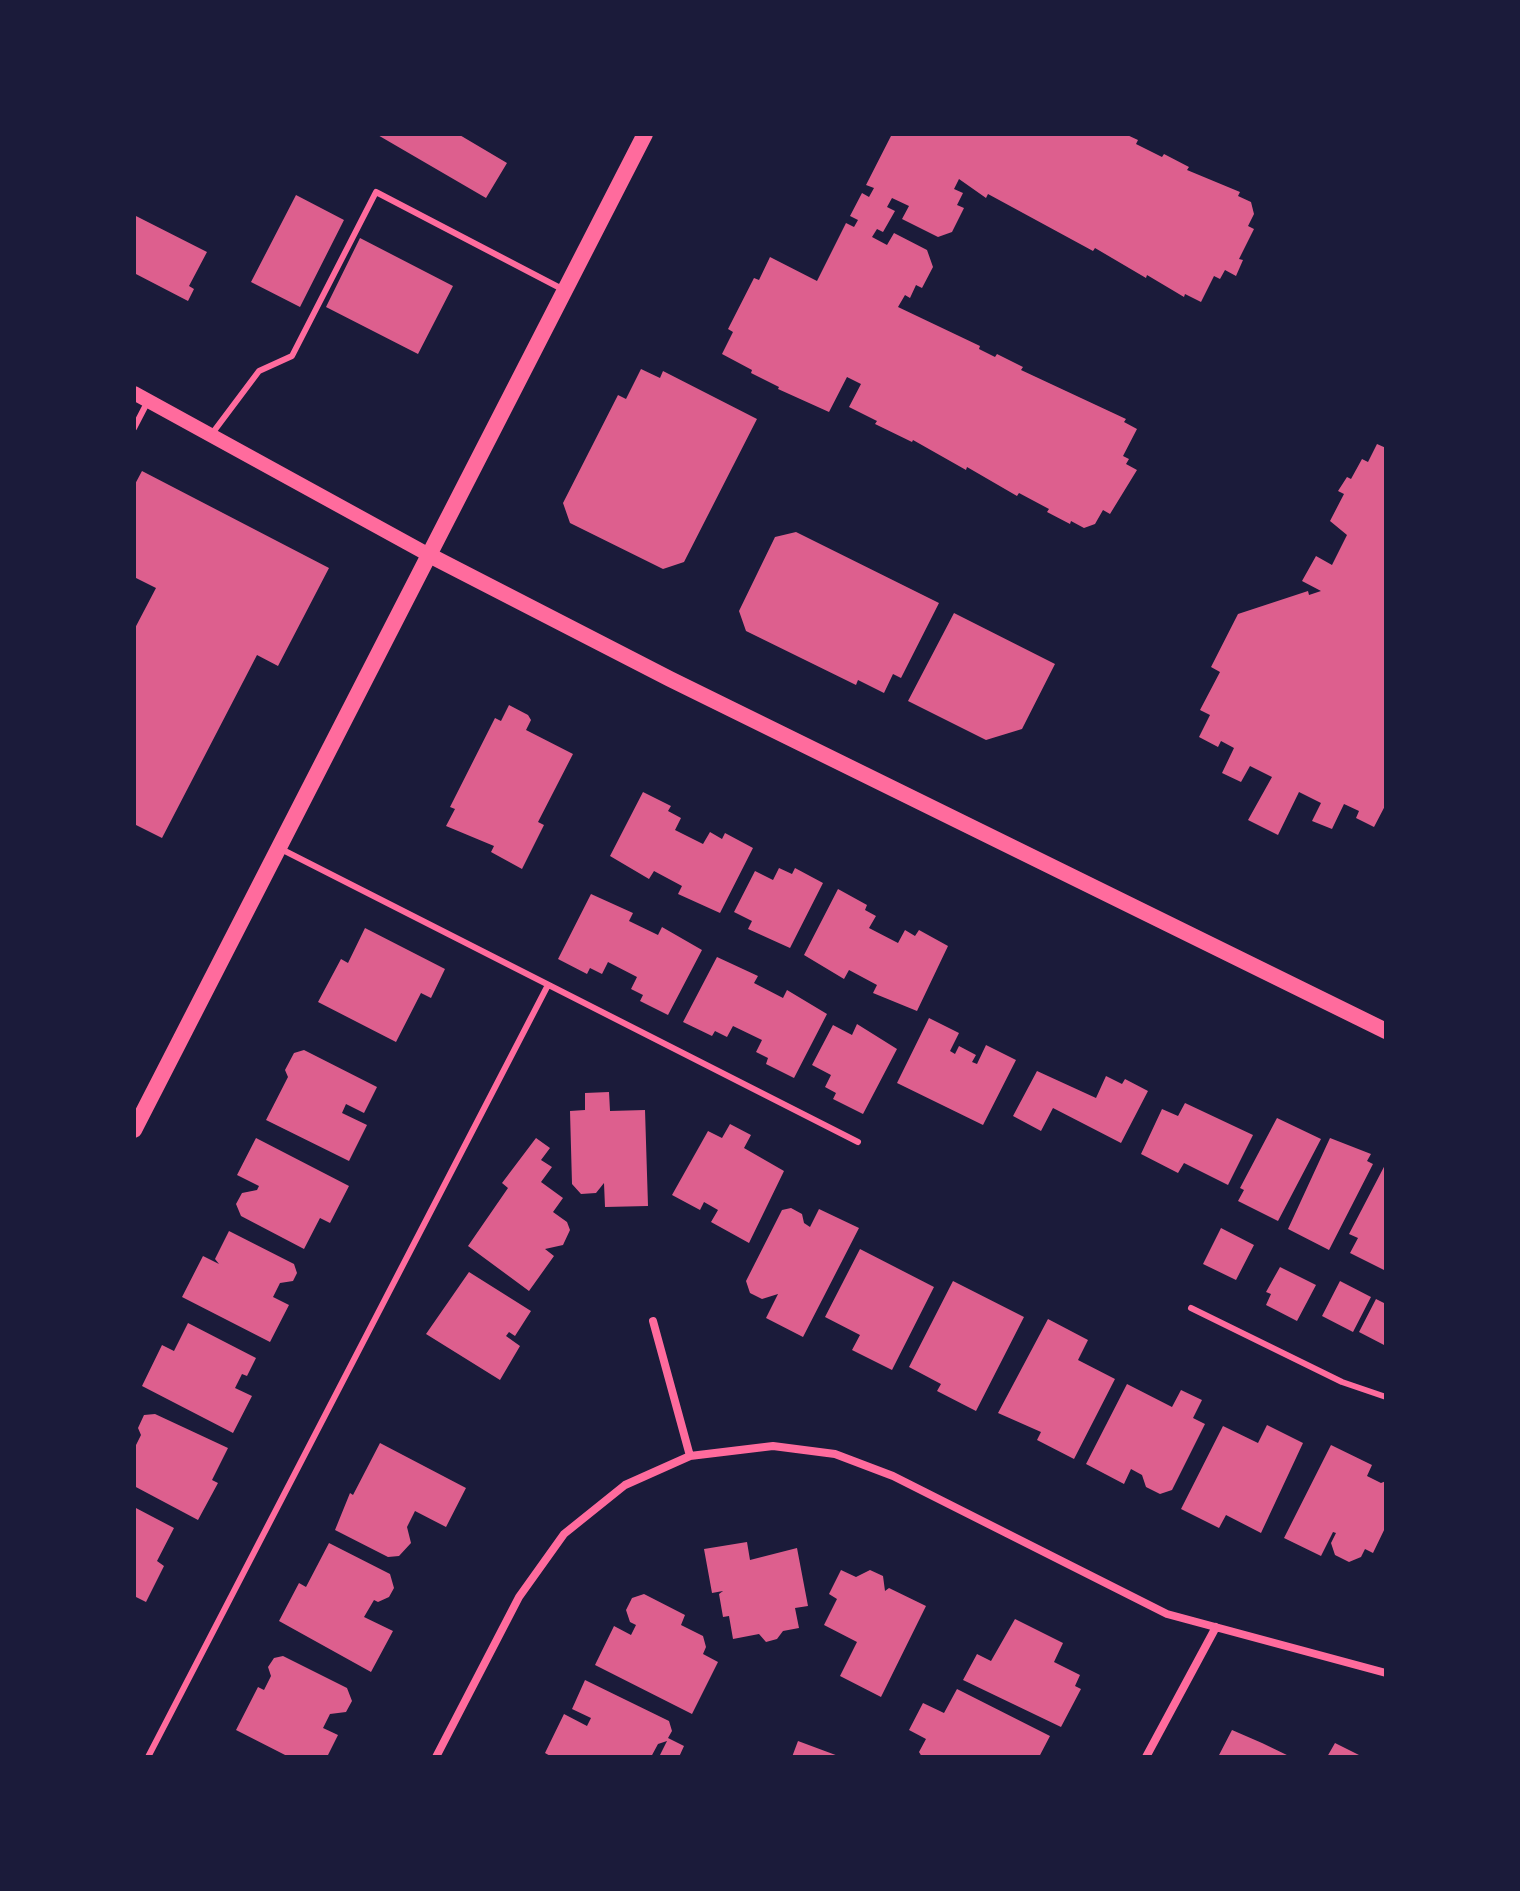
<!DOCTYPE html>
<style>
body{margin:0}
#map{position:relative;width:1520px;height:1891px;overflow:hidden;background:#1b1b3a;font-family:Ubuntu,sans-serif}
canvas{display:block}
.frame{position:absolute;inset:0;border:136px solid #1b1b3a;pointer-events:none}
</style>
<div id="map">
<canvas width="1520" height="1891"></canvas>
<div class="frame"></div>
</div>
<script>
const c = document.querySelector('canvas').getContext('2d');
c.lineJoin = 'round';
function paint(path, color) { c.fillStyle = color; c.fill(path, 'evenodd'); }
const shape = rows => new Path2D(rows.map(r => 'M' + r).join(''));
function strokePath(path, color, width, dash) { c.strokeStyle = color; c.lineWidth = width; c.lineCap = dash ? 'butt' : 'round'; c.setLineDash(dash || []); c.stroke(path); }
const building = shape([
 [376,134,458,134,507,163,486,198],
 [892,134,1125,134,1138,140,1136,144,1162,157,1164,154,1189,167,1187,170,1240,192,1238,196,1251,202,1254,214,1248,226,1254,229,1239,259,1243,260,1236,276,1225,270,1220,279,1214,276,1201,302,1185,294,1184,297,1147,275,1146,278,1095,248,1093,251,988,194,986,198,959,179,954,189,963,193,957,205,964,208,952,232,938,237,902,219,909,206,892,198,887,207,895,211,883,232,877,229,872,237,887,245,894,233,927,250,933,267,922,288,916,285,910,298,905,295,898,307,980,346,979,349,995,357,997,354,1023,367,1021,370,1126,419,1124,422,1137,429,1123,456,1129,459,1126,464,1137,470,1110,514,1103,510,1095,524,1084,528,1071,521,1070,524,1047,512,1049,509,1019,493,1017,496,967,467,966,470,913,440,912,442,875,424,877,421,849,407,861,384,847,377,829,412,778,389,779,387,751,373,752,370,722,354,733,332,728,329,754,278,759,280,770,257,817,281,846,223,854,227,858,220,850,216,862,193,869,197,874,188,866,185],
 [296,195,344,220,300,307,251,282],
 [134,215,207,252,189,286,194,289,188,301,134,273],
 [360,238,453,286,418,354,326,307],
 [641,369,660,378,663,371,757,419,684,562,663,569,570,523,563,503,618,395,626,399],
 [1377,444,1386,448,1386,804,1374,827,1356,818,1359,811,1344,804,1332,829,1312,821,1321,803,1299,792,1278,835,1248,820,1272,777,1250,766,1241,782,1222,773,1234,748,1221,741,1218,747,1199,737,1210,715,1200,710,1220,672,1211,667,1238,614,1308,591,1309,595,1321,591,1302,581,1316,556,1332,565,1347,535,1330,521,1344,494,1338,491,1347,477,1351,479,1362,459,1368,462],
 [142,471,329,568,278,666,257,655,162,838,134,824,134,630,156,588,134,577,134,486],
 [796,532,939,603,901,678,893,674,884,693,858,680,856,685,746,631,739,611,775,537],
 [954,613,1055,664,1022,729,986,740,908,701],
 [509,705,528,715,531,720,526,730,573,754,538,822,544,825,522,869,491,852,494,846,446,826,455,809,450,807,495,718,501,721],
 [643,792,671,806,668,811,681,818,675,830,703,844,710,832,722,839,725,833,753,848,720,913,678,894,682,886,654,871,649,879,610,856],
 [779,868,792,874,795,868,823,883,790,948,748,929,752,921,734,912,755,871,773,880],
 [838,889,867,905,865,910,876,916,869,928,898,943,905,930,915,936,919,930,948,946,917,1011,873,993,877,985,849,970,844,979,804,955],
 [591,894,633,913,629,921,658,935,662,927,702,950,668,1015,640,1001,643,995,631,989,637,977,608,962,602,974,590,968,587,974,558,959],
 [365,928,445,969,431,998,421,993,396,1042,318,1002,341,959,348,963],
 [717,957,758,976,754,983,783,998,787,990,827,1014,794,1078,766,1064,768,1058,756,1052,762,1040,733,1026,727,1037,715,1031,712,1036,683,1022],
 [929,1018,959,1033,950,1051,955,1054,959,1046,976,1055,972,1062,977,1064,986,1045,1016,1060,983,1125,897,1083],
 [857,1024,897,1049,863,1114,833,1099,836,1093,825,1087,831,1075,812,1065,833,1025,852,1035],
 [304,1050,377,1087,364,1113,346,1104,342,1113,367,1125,349,1161,266,1120,288,1077,285,1070,294,1053],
 [1037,1071,1096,1098,1106,1076,1122,1084,1125,1079,1148,1091,1121,1143,1053,1108,1041,1131,1013,1116],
 [609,1092,610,1111,645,1110,648,1206,605,1207,604,1183,596,1193,581,1194,572,1184,570,1111,585,1110,585,1093],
 [1185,1103,1253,1135,1228,1185,1184,1163,1178,1173,1141,1154,1162,1109,1178,1116],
 [1277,1118,1321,1139,1278,1221,1238,1201,1244,1190,1240,1188],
 [730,1124,751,1135,744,1148,784,1171,749,1243,711,1222,718,1210,704,1202,700,1210,672,1195,708,1131,722,1138],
 [256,1138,349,1186,330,1223,320,1218,304,1249,241,1216,236,1204,242,1193,257,1190,259,1186,237,1175],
 [536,1138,550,1148,541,1160,552,1167,541,1182,563,1198,553,1212,567,1222,570,1230,563,1245,545,1249,554,1256,529,1291,468,1246,508,1188,502,1183],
 [1330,1138,1371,1154,1367,1161,1373,1164,1329,1250,1288,1229],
 [1386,1163,1386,1271,1350,1253,1358,1238,1349,1234],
 [791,1208,802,1214,804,1223,810,1227,819,1209,859,1228,803,1337,766,1318,778,1294,762,1299,750,1293,746,1281,782,1210],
 [1221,1228,1254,1245,1236,1280,1203,1264],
 [229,1231,294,1264,297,1273,293,1281,280,1283,273,1297,289,1305,270,1342,182,1297,203,1256,219,1264,215,1259],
 [860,1249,934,1287,892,1370,852,1350,860,1335,825,1317],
 [1280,1267,1316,1285,1297,1321,1266,1305,1271,1294,1266,1292],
 [469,1272,531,1311,515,1336,509,1332,506,1336,520,1346,500,1380,426,1334],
 [953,1281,1024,1317,976,1411,937,1391,941,1384,909,1367],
 [1340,1281,1371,1297,1353,1332,1322,1316],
 [1376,1299,1386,1304,1386,1346,1359,1332],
 [1048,1319,1088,1340,1078,1360,1115,1379,1074,1459,1037,1440,1041,1432,998,1413],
 [188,1323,256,1358,247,1376,242,1374,235,1388,252,1396,233,1433,142,1386,162,1345,174,1351],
 [1127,1384,1172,1407,1181,1390,1202,1400,1193,1418,1205,1424,1172,1490,1160,1494,1146,1487,1142,1475,1131,1469,1124,1484,1086,1464],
 [155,1414,228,1448,212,1480,218,1483,198,1520,134,1486,134,1449,141,1435,138,1428,144,1415],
 [1267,1425,1303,1443,1261,1533,1226,1515,1219,1528,1181,1509,1223,1426,1258,1443],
 [380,1443,466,1488,446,1527,415,1511,407,1527,411,1543,399,1556,388,1557,335,1530,350,1493,353,1495],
 [1331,1445,1372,1465,1367,1476,1381,1483,1386,1481,1386,1526,1373,1553,1365,1549,1361,1557,1349,1562,1335,1555,1331,1543,1336,1533,1333,1532,1321,1556,1284,1538],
 [134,1507,174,1528,157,1561,164,1566,146,1602,134,1596],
 [747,1542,750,1560,797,1548,808,1606,795,1608,799,1628,783,1631,777,1639,766,1642,759,1634,733,1639,729,1616,723,1617,719,1594,723,1591,712,1593,704,1549],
 [329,1543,390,1574,394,1588,389,1597,378,1602,374,1600,364,1617,393,1631,371,1672,279,1621,299,1583,306,1587],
 [841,1570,856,1577,870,1570,883,1576,885,1591,889,1588,926,1606,881,1697,840,1676,857,1642,824,1625,837,1599,829,1594],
 [644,1594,685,1615,681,1625,703,1636,706,1647,703,1654,718,1662,692,1714,595,1665,614,1626,631,1635,636,1625,630,1622,626,1610,632,1598],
 [1015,1619,1063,1643,1054,1662,1080,1675,1075,1686,1081,1689,1061,1727,963,1680,977,1654,991,1661],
 [283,1656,347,1688,352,1701,346,1712,330,1714,323,1728,338,1735,327,1757,289,1757,236,1730,258,1687,264,1690,271,1676,268,1667,274,1658],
 [585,1680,669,1721,672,1731,668,1738,684,1746,679,1757,659,1757,667,1741,658,1744,651,1757,552,1757,545,1753,564,1714,587,1726,591,1718,572,1709],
 [957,1689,1050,1736,1039,1757,922,1757,919,1752,926,1739,909,1730,923,1703,944,1713],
 [1232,1730,1262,1743,1291,1757,1218,1757],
 [798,1741,841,1757,792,1757],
 [1335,1743,1363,1757,1327,1757]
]);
const service = shape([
 [134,428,148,401],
 [211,435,259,371,292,356,376,192,564,290],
 [279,848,858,1142],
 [1191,1308,1342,1382,1386,1397],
 [148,1757,548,985]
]);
const minor = shape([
 [653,1321,690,1456],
 [436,1757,519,1597,564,1534,625,1485,690,1456,773,1446,835,1454,893,1476,1167,1614,1386,1673],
 [1146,1757,1216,1627]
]);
const tertiary = shape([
 [134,393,429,555]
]);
const secondary = shape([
 [429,555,670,679,1386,1031],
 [134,1130,645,134]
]);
paint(building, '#dd5f8e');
strokePath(service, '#ff6b9d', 6);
strokePath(minor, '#ff6b9d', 8);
strokePath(tertiary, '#ff6b9d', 14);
strokePath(secondary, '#ff6b9d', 16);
</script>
